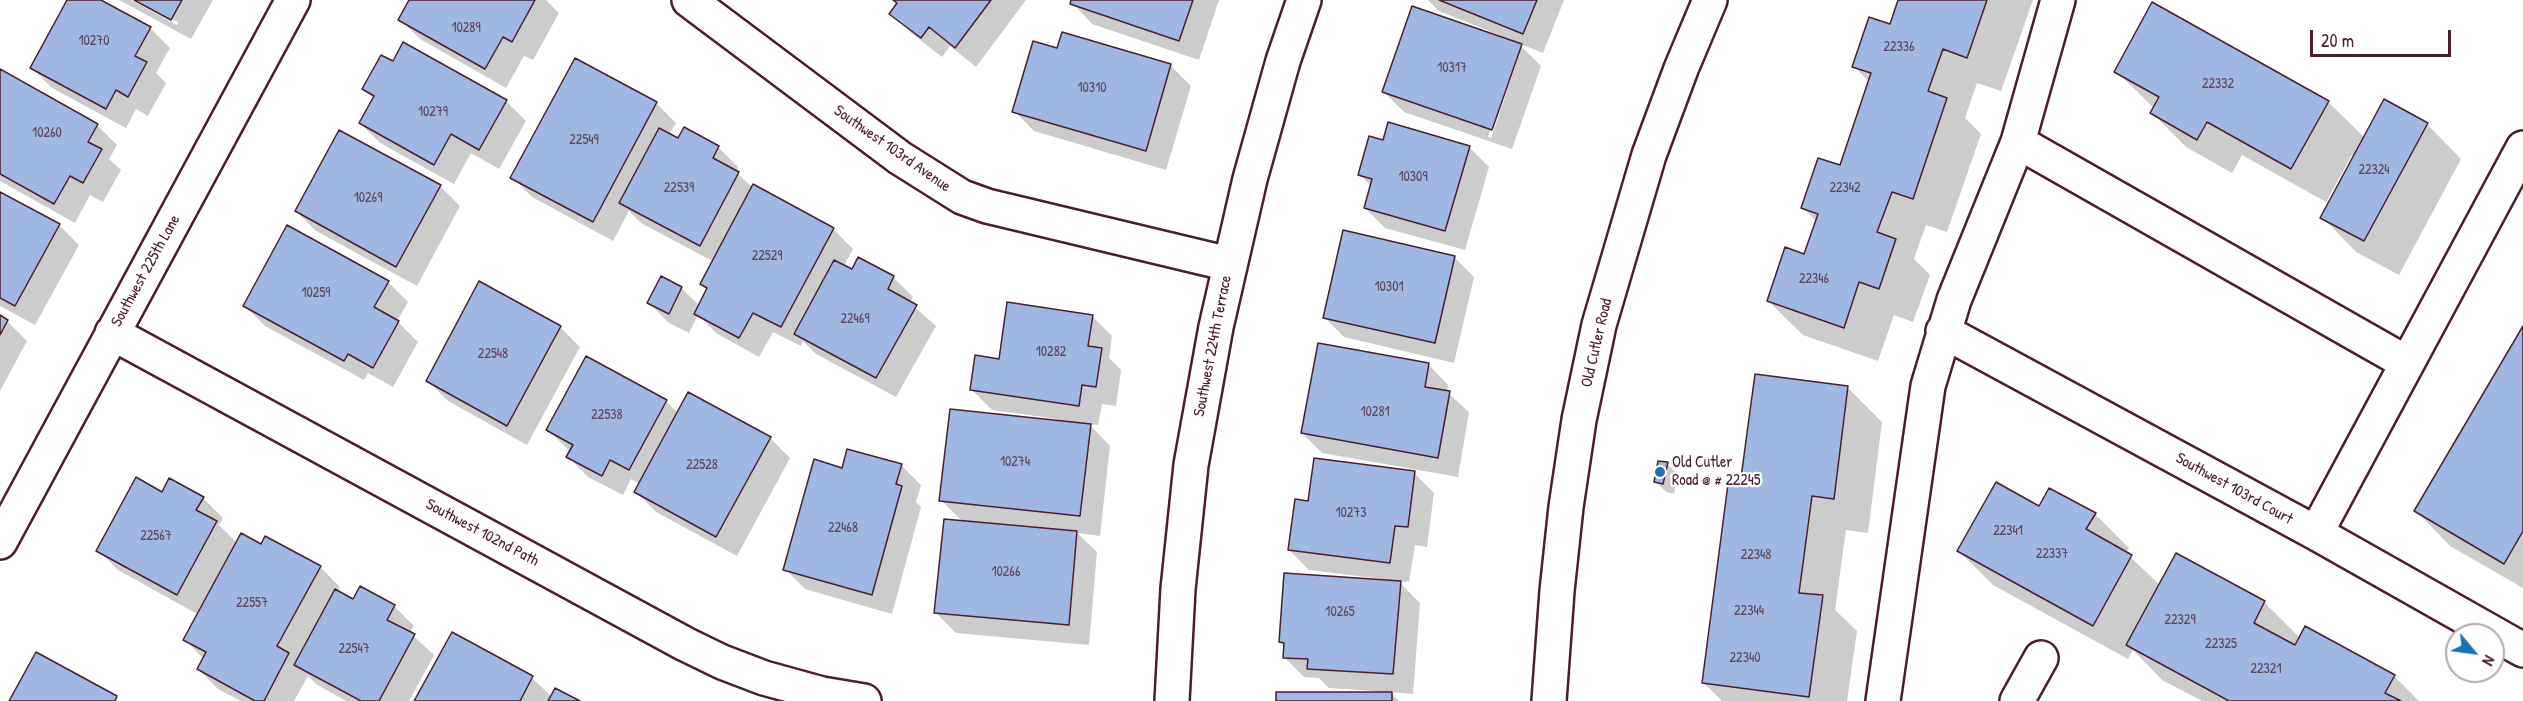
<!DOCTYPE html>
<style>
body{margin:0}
#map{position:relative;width:2523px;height:701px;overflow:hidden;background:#fff;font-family:"Patrick Hand",sans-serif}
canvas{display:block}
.north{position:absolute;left:2445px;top:623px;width:60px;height:60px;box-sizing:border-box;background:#fff;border:2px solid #b7a5aa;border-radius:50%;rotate:119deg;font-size:16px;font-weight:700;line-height:24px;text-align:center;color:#4a1f2b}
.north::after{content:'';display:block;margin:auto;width:21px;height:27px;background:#1f6fb2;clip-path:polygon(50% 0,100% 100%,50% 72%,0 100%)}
.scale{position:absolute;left:2310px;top:30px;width:141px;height:27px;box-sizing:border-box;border:3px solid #4a1f2b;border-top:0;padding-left:8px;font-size:18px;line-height:21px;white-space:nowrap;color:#4a1f2b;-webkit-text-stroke:4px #fff;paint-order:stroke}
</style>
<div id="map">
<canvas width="2523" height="701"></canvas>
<div class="north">N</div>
<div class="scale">20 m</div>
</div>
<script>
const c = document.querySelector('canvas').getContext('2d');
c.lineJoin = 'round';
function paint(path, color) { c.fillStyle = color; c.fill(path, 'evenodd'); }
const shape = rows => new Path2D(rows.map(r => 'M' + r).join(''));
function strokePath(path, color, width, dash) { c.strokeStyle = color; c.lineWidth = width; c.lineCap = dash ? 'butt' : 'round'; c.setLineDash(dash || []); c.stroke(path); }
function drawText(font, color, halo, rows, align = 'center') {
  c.font = font + ' "Patrick Hand",sans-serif'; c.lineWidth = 4.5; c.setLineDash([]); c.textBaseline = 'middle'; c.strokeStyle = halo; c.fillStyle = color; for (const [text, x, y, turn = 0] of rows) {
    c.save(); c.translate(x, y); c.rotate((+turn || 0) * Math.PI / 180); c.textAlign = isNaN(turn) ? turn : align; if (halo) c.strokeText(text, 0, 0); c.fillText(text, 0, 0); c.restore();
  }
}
const shadow = shape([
 [68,0,98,0,150,28,170,48,156,73,166,83,148,116,136,109,126,128,52,88,32,68],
 [119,0,131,0,177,25,178,22,137,0,213,0,191,39],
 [411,0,546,0,559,13,533,60,524,56,506,88,420,39,400,19],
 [892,0,1026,0,976,67,950,46,942,57,911,33,891,13,897,5],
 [1070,0,1219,0,1199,60,1092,24],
 [1428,0,1564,0,1543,53,1518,43,1541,66,1512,149,1404,112,1384,92,1499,38,1499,35,1439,11],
 [1516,55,1519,55,1491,138,1488,137],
 [1900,0,2033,0,2001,91,1977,83,1965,118,1981,134,1947,232,1926,225,1914,259,1930,275,1913,322,1894,315,1878,361,1803,335,1768,301,1805,256,1817,222,1803,208,1840,166,1870,83,1854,66,1890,26],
 [2153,4,2328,102,2365,138,2427,124,2461,159,2399,275,2356,252,2322,217,2355,157,2352,155,2326,202,2242,155,2232,173,2186,147,2152,113,2154,108,2116,71],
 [1063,34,1171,66,1191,86,1166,170,1034,131,1014,111,1058,50],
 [394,63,506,101,526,121,499,169,471,153,454,184,380,143,360,123,374,99,364,88],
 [0,71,97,125,117,145,109,159,121,170,103,202,90,195,75,223,0,181],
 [656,103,676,123,669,135,678,140,718,147,738,167,736,172,753,188,833,229,853,249,844,266,852,271,893,277,913,297,910,303,936,326,896,397,816,354,803,341,801,346,773,332,759,357,716,333,698,315,689,333,669,323,649,303,681,288,700,306,708,290,702,284,714,262,641,223,629,211,613,241,532,197,512,177],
 [1384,141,1469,147,1489,167,1465,250,1385,228,1365,208,1371,186,1360,175],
 [440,186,460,206,417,286,316,231,296,211],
 [0,194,59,225,79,245,35,325,0,306],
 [1454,257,1474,277,1454,363,1344,337,1324,317],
 [388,282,408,302,397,321,418,342,393,387,368,373,364,380,265,326,245,306],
 [1092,316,1112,336,1109,358,1121,370,1116,406,1102,404,1098,425,1089,424,1110,446,1100,536,1077,533,1097,552,1089,645,956,633,936,613,963,522,941,500,1057,422,1057,419,992,410,972,390,1001,360],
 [0,317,7,321,27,341,0,391],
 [560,327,580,347,527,445,448,401,428,381],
 [2523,329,2523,588,2450,546,2416,511],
 [1428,364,1448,385,1447,392,1469,412,1458,477,1322,453,1302,433],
 [1848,388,1882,422,1868,533,1846,530,1835,610,1857,631,1847,701,1722,701,1704,683,1742,487],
 [666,401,678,413,770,438,790,458,737,556,656,512,636,492,640,484,631,479,623,495,588,477,568,457,571,452,548,430],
 [1667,463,1677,474,1674,494,1666,492,1655,481],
 [901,465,921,485,916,502,921,507,892,614,805,589,785,569,843,470],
 [1414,473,1434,493,1427,547,1415,545,1409,582,1398,581,1420,603,1413,694,1390,692,1399,701,1278,701,1375,694,1375,691,1329,688,1319,678,1304,677,1284,657,1285,647,1280,642,1382,581,1382,579,1309,570,1289,550,1309,502],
 [162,494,203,498,223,518,219,525,237,543,261,546,320,567,340,587,337,592,354,601,394,606,414,626,410,633,434,655,409,701,346,701,316,684,308,676,294,701,241,701,218,689,198,669,204,659,185,640,199,615,118,570,98,550],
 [2039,508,2095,514,2129,548,2126,553,2160,585,2264,602,2300,638,2394,676,2419,701,2202,701,2162,680,2133,650,2128,659,1993,585,1959,551],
 [452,634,532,678,552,697,576,701,416,701]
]);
const building = shape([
 [67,0,101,0,151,27,135,56,147,62,128,97,116,90,106,109,30,68,67,0],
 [134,0,182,0,171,20,134,0],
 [409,0,535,0,512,42,503,37,485,69,398,20,409,0],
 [893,0,991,0,955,48,929,27,921,38,889,14,897,3,893,0],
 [1071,0,1193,0,1179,41,1070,4,1071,0],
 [1439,0,1537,0,1523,34,1439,0],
 [1898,0,1987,0,1967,58,1943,49,1928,91,1947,98,1913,199,1892,192,1877,232,1896,239,1879,289,1859,282,1844,328,1767,301,1785,247,1804,254,1818,214,1801,208,1818,158,1840,165,1871,73,1852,67,1869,17,1890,24,1898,0],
 [2152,2,2329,101,2291,169,2207,122,2197,140,2150,113,2159,97,2114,72,2152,2],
 [1412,6,1522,44,1492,130,1382,92,1412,6],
 [1062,32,1171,64,1146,151,1012,112,1033,41,1057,48,1062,32],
 [403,42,507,100,479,150,451,134,434,165,359,123,374,96,362,89,381,55,393,61,403,42],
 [575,58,657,102,593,222,510,178,575,58],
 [0,69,98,124,88,142,102,149,83,183,70,176,54,204,0,174,0,69],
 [2384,99,2428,123,2364,241,2320,218,2384,99],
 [1388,122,1470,146,1445,231,1364,208,1372,179,1358,175,1369,136,1383,140,1388,122],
 [684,127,719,146,713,158,739,172,700,246,619,203,659,128,678,138,684,127],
 [339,130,441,185,396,267,295,211,339,130],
 [753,184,834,228,781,327,753,313,739,338,694,314,707,288,700,284,753,184],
 [0,192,60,224,15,306,0,298,0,192],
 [287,225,389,281,374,307,399,321,373,368,348,354,344,361,243,306,287,225],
 [1343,230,1455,256,1435,343,1323,318,1343,230],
 [858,257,894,276,888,289,917,305,876,378,794,334,834,260,852,269,858,257],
 [661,276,682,287,669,314,647,303,661,276],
 [479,281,561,326,507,426,426,381,479,281],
 [1007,302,1093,315,1088,346,1102,348,1096,387,1082,385,1079,406,970,390,975,355,999,359,1007,302],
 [0,315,8,320,0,335,0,315],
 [2523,326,2523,531,2504,564,2414,511,2523,326],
 [1318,343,1429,363,1425,387,1450,391,1438,458,1301,433,1318,343],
 [586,356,667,400,629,470,610,460,602,476,566,457,573,445,546,430,586,356],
 [1755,374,1848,386,1834,499,1812,496,1799,593,1823,595,1809,697,1702,683,1728,484,1740,485,1755,374],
 [688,392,771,437,716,537,634,492,688,392],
 [950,409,1091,424,1080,516,939,501,950,409],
 [847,449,902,464,896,484,902,486,872,595,783,570,814,459,842,468,847,449],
 [1314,458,1415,471,1408,527,1395,526,1390,563,1288,550,1295,499,1308,501,1314,458],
 [1658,461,1668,462,1663,484,1654,482,1658,461],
 [136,477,162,492,169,478,204,497,196,510,217,521,177,595,96,551,136,477],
 [1996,482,2039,506,2049,488,2096,513,2086,529,2132,555,2093,626,1957,551,1996,482],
 [944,519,1077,531,1069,625,934,613,944,519],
 [241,533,261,544,265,536,321,566,277,646,289,653,264,701,255,701,197,669,206,652,183,640,241,533],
 [2176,553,2265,601,2254,623,2295,645,2305,626,2395,675,2385,693,2401,701,2229,701,2126,645,2176,553],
 [1284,573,1401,581,1393,674,1307,669,1308,659,1283,658,1284,643,1279,642,1284,573],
 [360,586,395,605,387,620,415,634,379,701,361,701,294,665,335,589,353,599,360,586],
 [452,632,533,676,520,701,414,701,452,632],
 [36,652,117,696,115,701,9,701,36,652],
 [555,688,580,701,548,701,555,688],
 [1276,692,1392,692,1392,701,1276,701,1276,692]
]);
const minor = shape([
 [689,0,900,158,962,197,987,206,1229,264],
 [2018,142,2407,363],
 [1943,331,2316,533,2523,650],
 [112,333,685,644,722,662,764,678,822,694,864,701],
 [2316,533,2523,148],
 [0,542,293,0],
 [1172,701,1178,589,1191,465,1216,327,1250,179,1283,61,1304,0],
 [1549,701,1557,591,1566,507,1579,420,1599,325,1649,155,1681,69,1710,0],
 [1883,701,1928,386,1954,300,2018,142,2058,0],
 [2017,701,2041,658]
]);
const markers = [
 [1660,472,6,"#1f6fb2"]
];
const numberNames = [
 ["10289",466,28],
 ["10270",94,41],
 ["22336",1899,47],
 ["10317",1452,68],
 ["22332",2218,84],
 ["10310",1092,88],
 ["10279",433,112],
 ["10260",47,133],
 ["22549",584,140],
 ["22324",2374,170],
 ["10309",1413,177],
 ["22539",679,188],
 ["22342",1845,188],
 ["10269",368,198],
 ["22529",767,256],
 ["22346",1814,279],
 ["10301",1389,287],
 ["10259",316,293],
 ["22469",855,319],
 ["10282",1051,352],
 ["22548",493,354],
 ["10281",1375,412],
 ["22538",607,415],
 ["10274",1015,462],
 ["22528",702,465],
 ["10273",1351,513],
 ["22468",843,528],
 ["22341",2008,531],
 ["22567",156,536],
 ["22337",2052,554],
 ["22348",1756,555],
 ["10266",1006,572],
 ["22557",252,603],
 ["22344",1749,611],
 ["10265",1340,612],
 ["22329",2180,620],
 ["22325",2221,644],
 ["22547",354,649],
 ["22340",1745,658],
 ["22321",2266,669]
];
const streetNames = [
 ["Southwest 103rd Avenue",892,149,35],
 ["Southwest 225th Lane",146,271,-61],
 ["Old Cutler Road",1597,343,-77],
 ["Southwest 224th Terrace",1213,346,-79],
 ["Southwest 103rd Court",2234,489,29],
 ["Southwest 102nd Path",482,533,28]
];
const poiNames = [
 ["Old Cutler",1672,463],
 ["Road @ # 22245",1672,481]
];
paint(shadow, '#0003');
paint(building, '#a0b7e4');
strokePath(building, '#4a1f2b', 1.5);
strokePath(minor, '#4a1f2b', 38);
strokePath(minor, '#fff', 33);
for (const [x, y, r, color] of markers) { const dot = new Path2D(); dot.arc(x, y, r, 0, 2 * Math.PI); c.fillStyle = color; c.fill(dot); strokePath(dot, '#fff', 2); }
drawText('14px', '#604559', null, numberNames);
drawText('16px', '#4a1f2b', '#fff', streetNames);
drawText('16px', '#4a1f2b', '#fff', poiNames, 'left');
</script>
